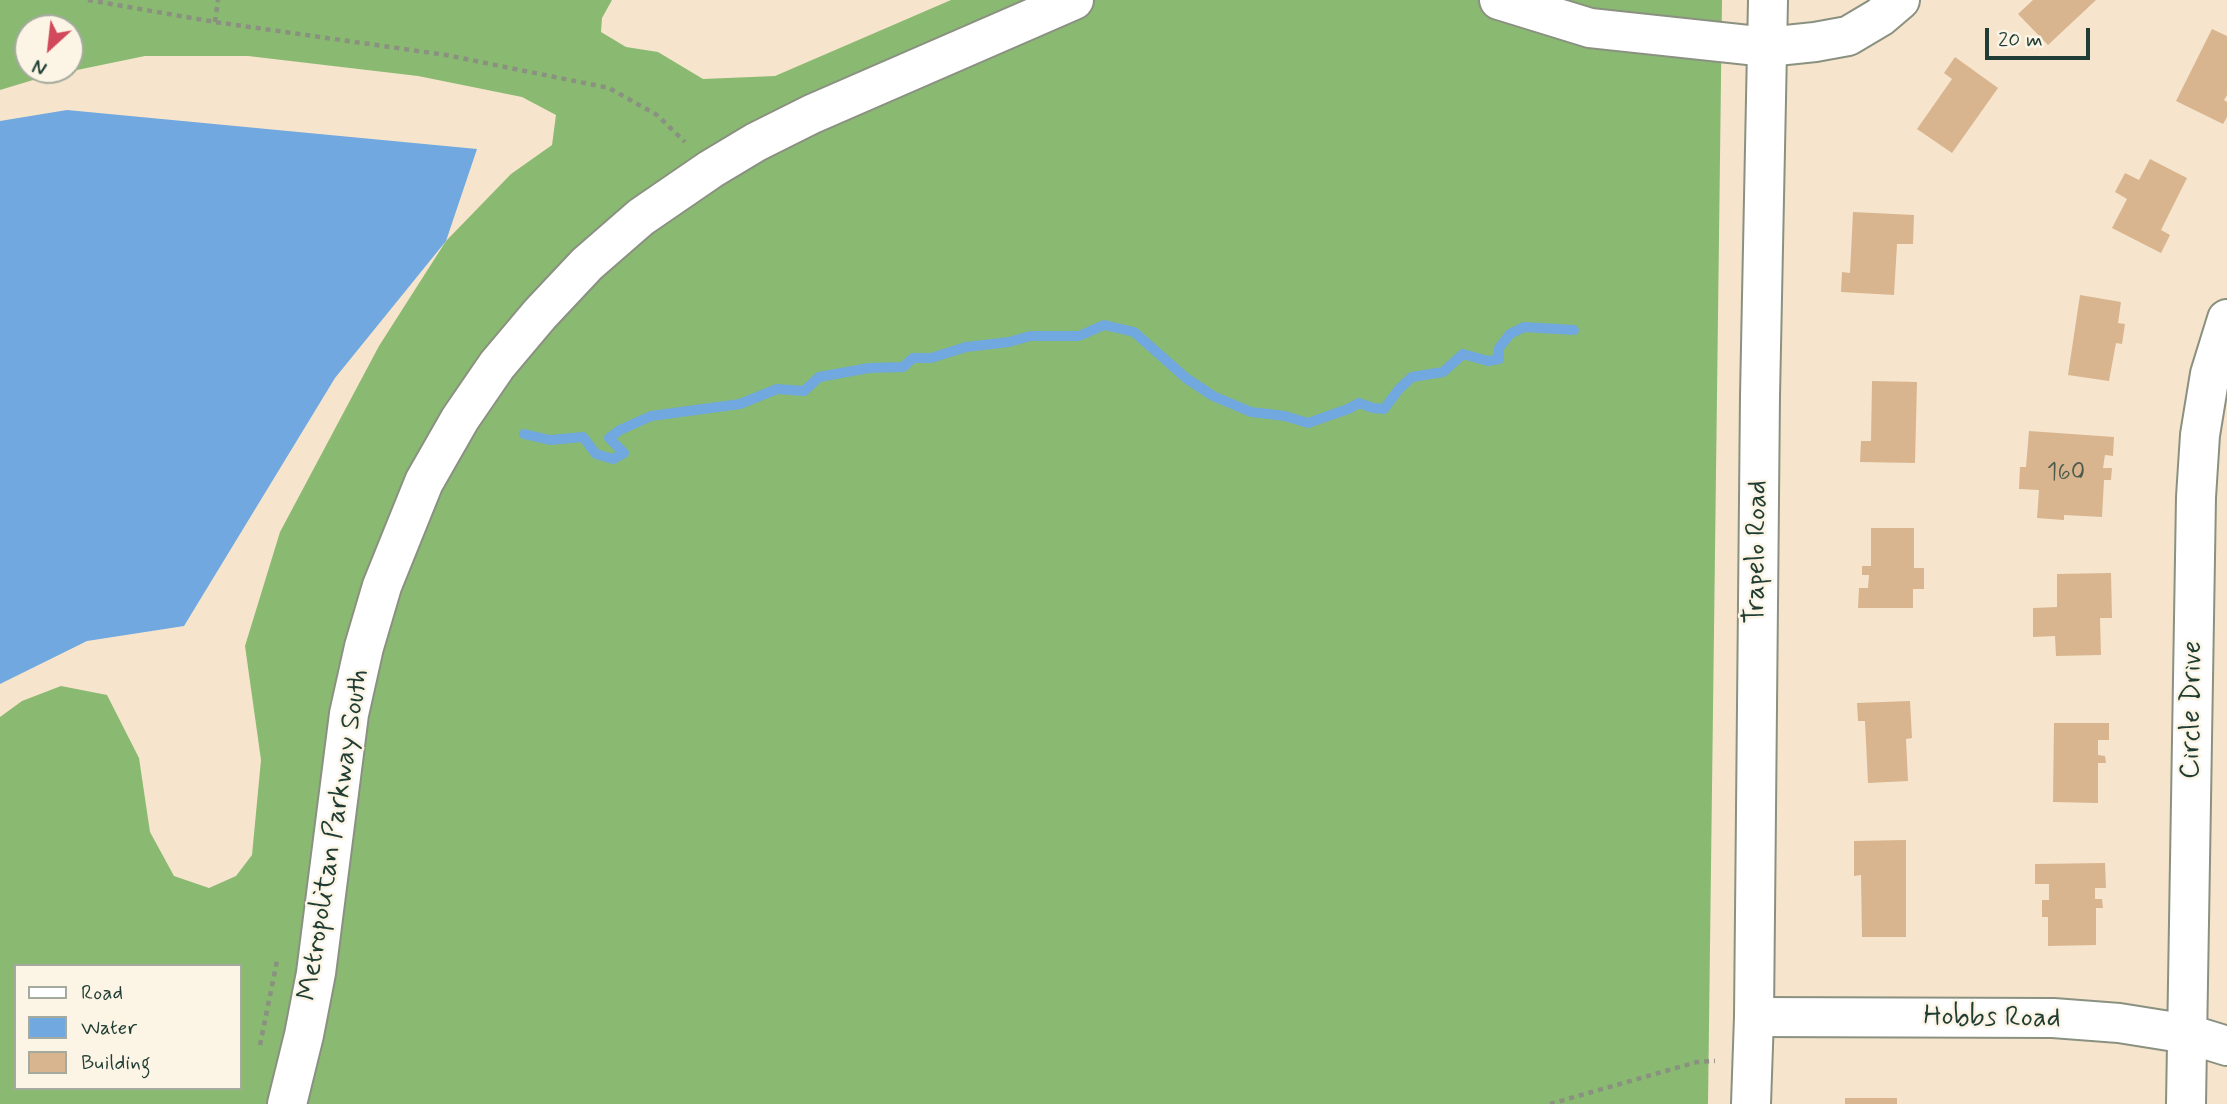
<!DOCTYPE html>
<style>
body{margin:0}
#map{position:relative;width:2227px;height:1104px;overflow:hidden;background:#f6e5cc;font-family:Mynerve,sans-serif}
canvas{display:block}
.legend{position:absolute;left:14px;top:964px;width:228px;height:126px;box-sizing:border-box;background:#fcf5e5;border:2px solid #a4ab9e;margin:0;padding:9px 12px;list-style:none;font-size:21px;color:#1f3d34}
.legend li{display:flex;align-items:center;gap:14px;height:35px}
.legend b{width:35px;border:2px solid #a4ab9e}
.north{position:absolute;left:14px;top:14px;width:70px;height:70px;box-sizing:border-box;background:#fcf5e5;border:2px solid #a4ab9e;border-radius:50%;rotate:207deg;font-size:19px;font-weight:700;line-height:28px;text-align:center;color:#1f3d34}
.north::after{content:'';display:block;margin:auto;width:24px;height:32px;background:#d1495b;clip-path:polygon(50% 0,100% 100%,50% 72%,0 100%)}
.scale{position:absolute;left:1985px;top:28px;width:105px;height:32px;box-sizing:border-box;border:4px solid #1f3d34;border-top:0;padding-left:9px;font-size:21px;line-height:24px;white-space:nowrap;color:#1f3d34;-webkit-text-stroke:5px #fcf5e5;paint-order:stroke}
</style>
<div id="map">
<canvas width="2227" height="1104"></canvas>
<ul class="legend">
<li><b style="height:9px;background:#fff"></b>Road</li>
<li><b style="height:19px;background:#70a8df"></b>Water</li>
<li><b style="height:19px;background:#d8b58f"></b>Building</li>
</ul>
<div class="north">N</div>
<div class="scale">20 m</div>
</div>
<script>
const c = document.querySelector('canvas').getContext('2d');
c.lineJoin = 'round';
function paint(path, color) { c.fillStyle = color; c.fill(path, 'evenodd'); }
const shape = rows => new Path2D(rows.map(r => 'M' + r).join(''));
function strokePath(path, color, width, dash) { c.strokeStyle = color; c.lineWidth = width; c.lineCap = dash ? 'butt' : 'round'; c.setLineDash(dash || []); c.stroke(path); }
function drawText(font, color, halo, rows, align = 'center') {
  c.font = font + ' Mynerve,sans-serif'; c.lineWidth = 5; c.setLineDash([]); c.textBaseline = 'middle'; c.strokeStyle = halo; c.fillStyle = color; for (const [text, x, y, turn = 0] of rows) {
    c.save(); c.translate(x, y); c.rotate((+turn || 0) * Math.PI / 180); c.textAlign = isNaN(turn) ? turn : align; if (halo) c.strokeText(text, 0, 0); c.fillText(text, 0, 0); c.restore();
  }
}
const forest = shape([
 [0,0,612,0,602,18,601,32,626,47,658,52,703,79,775,76,951,0,1722,0,1708,1104,0,1104,0,717,22,701,61,686,107,695,139,758,150,832,174,876,209,888,236,876,252,855,261,760,245,646,280,532,379,346,446,241,511,174,552,145,556,115,522,97,418,76,248,56,145,56,43,77,0,90],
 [28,28,70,28,70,70,28,70],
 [16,966,240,966,240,1088,16,1088]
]);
const water = shape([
 [67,110,477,149,446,241,335,378,184,626,87,641,0,684,0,121]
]);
const stream = shape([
 [524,434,550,440,583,437,596,454,613,459,624,453,609,438,620,430,651,416,740,404,777,389,804,391,819,377,869,368,903,367,913,358,931,358,966,347,1009,342,1030,336,1079,336,1104,325,1134,332,1186,378,1213,396,1251,412,1285,416,1308,423,1348,409,1359,403,1373,408,1384,409,1399,389,1412,377,1443,372,1463,354,1488,361,1499,359,1499,348,1510,334,1524,327,1574,330]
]);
const building = shape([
 [2033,0,2096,0,2048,45,2018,14],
 [2212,29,2227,36,2227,95,2224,100,2227,102,2227,117,2223,124,2176,101],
 [1955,57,1998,88,1952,153,1917,129,1952,79,1944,73],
 [2150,159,2187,178,2161,230,2170,235,2161,253,2112,228,2127,199,2115,192,2125,173,2139,180],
 [1853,212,1914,215,1913,244,1897,244,1894,295,1841,292,1842,272,1850,273],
 [2080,295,2121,302,2118,323,2125,324,2122,344,2116,343,2109,381,2068,375],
 [1872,381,1917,382,1915,463,1860,462,1861,441,1871,441],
 [2029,431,2114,437,2113,456,2105,455,2103,468,2112,468,2111,480,2104,480,2102,517,2064,515,2064,520,2037,518,2039,490,2019,489,2020,467,2026,467],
 [1871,528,1914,528,1914,568,1924,568,1924,589,1913,589,1913,608,1858,608,1859,588,1868,588,1869,575,1862,575,1862,566,1871,566],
 [2111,573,2112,618,2100,618,2101,655,2056,656,2055,636,2033,637,2033,608,2057,607,2057,574],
 [1910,701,1912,738,1906,739,1908,781,1868,783,1865,721,1858,721,1857,703],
 [2054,723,2109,723,2109,740,2098,740,2098,755,2105,756,2106,763,2098,763,2098,803,2053,802],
 [1906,840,1906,937,1862,937,1861,875,1854,876,1854,841],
 [2105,863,2106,888,2095,888,2095,899,2102,899,2103,908,2096,908,2096,945,2048,946,2048,917,2042,917,2042,900,2049,900,2049,884,2035,884,2035,864],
 [1845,1098,1897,1098,1897,1104,1845,1104]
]);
const path = shape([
 [88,0,215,22,446,55,609,88,657,115,685,142],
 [215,22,218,0],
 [260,1045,277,961],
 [1550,1104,1697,1062,1715,1061]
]);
const minor = shape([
 [1499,0,1590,28,1767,47],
 [1754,1017,2053,1018,2119,1023,2188,1034,2227,1046],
 [287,1104,304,1035,316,973,349,714,364,647,382,586,424,482,460,419,497,365,540,314,587,264,641,217,711,169,756,142,812,114,1074,0],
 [2186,1104,2196,497,2200,435,2210,374,2227,319]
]);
const tertiary = shape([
 [1767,47,1815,42,1848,36,1880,17,1900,0]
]);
const secondary = shape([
 [1751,1104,1754,1017,1760,396,1768,0]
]);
const numberNames = [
 ["160",2066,474]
];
const streetNames = [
 ["Trapelo Road",1758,552,-89],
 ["Circle Drive",2193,710,-89],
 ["Metropolitan Parkway South",335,835,-81],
 ["Hobbs Road",1992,1019,1]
];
paint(forest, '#8ab972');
paint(water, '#70a8df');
strokePath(stream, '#70a8df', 10);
paint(building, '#d8b58f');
strokePath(minor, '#8a9180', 42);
strokePath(tertiary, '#8a9180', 42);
strokePath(secondary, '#8a9180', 42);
strokePath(path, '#8a9180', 4.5, [5, 5]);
strokePath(minor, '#fff', 38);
strokePath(tertiary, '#fff', 38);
strokePath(secondary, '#fff', 38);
drawText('24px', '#4d5b4b', null, numberNames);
drawText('28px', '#1f3d34', '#fcf5e5', streetNames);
</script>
